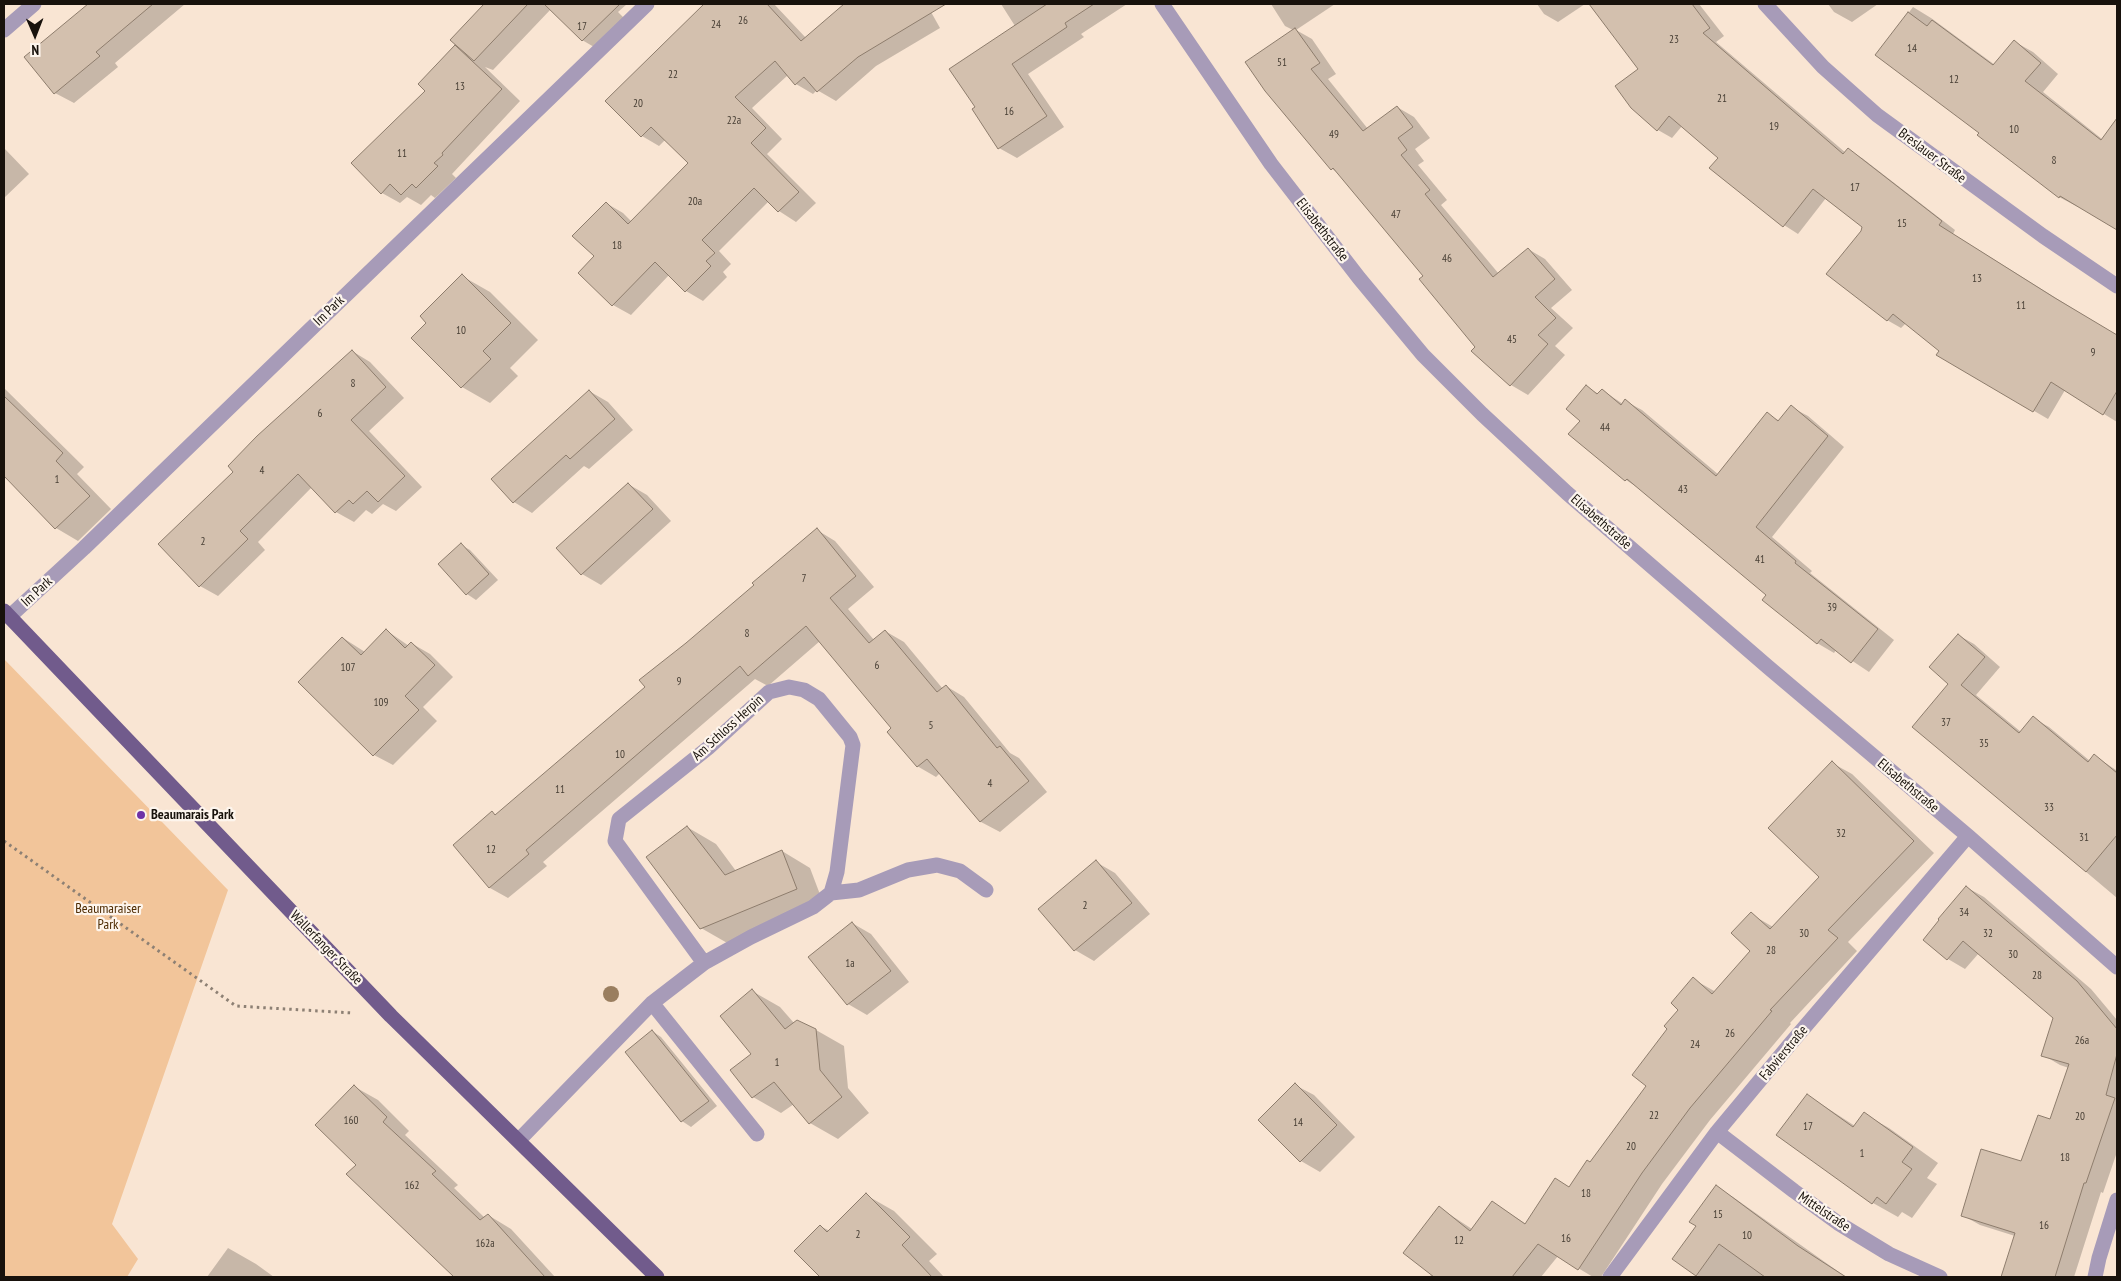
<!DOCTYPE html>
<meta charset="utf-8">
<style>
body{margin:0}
#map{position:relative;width:2121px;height:1281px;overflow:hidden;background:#f9e5d3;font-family:"PT Sans Narrow",sans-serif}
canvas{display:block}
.frame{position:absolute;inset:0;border:5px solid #18120c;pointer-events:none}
.north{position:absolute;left:10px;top:10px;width:50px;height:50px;-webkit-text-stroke:4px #fdf5ed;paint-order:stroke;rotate:179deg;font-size:14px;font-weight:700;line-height:20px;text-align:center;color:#18120c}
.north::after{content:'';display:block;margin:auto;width:18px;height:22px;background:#18120c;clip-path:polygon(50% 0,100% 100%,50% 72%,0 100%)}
</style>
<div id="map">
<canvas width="2121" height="1281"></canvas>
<div class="frame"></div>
<div class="north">N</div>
</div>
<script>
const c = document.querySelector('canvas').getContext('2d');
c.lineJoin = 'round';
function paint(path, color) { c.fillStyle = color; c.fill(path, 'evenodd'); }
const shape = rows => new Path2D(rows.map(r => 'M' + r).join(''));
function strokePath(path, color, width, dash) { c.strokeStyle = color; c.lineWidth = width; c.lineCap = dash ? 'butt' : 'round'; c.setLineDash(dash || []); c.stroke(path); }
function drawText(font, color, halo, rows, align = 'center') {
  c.font = font + ' "PT Sans Narrow",sans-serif'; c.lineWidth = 4.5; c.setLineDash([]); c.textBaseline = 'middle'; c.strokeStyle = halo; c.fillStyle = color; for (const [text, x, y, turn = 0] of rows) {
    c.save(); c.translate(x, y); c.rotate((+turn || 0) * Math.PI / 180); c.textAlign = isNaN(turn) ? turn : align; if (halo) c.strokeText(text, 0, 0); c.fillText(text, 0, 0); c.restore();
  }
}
const green = shape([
 [4,659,228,890,112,1224,138,1259,127,1277,4,1277]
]);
const shadow = shape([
 [89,4,185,4,115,63,118,67,74,103,55,93,25,57],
 [488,4,627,4,618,12,629,23,601,51,582,40,551,9,493,70,485,67,520,101,452,174,456,178,435,198,431,195,421,205,407,197,400,203,382,193,427,91,456,46,461,49,452,39],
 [706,4,774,4,806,38,848,4,945,4,931,12,940,28,876,66,836,101,817,90,813,94,796,84,788,75,752,108,782,139,767,154,816,203,796,222,779,211,769,201,719,251,731,264,723,272,727,277,703,301,686,291,669,275,631,315,613,305,580,273,595,256,606,203,623,213,632,222,690,163,666,139,659,146,642,136,686,22],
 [1001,4,1127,4,1081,34,1084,37,1028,74,1064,127,1017,158,999,148,976,107,1015,26],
 [1271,4,1335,4,1296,30,1312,39,1336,74,1328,79,1368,129,1397,107,1414,117,1430,138,1415,149,1424,161,1418,165,1447,200,1441,205,1499,274,1528,249,1545,259,1572,290,1551,308,1573,328,1555,346,1565,355,1528,395,1511,385,1473,351,1477,347,1425,276,1340,174,1332,169,1293,30,1285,26],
 [1537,4,1585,4,1558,22,1544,14],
 [1590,4,1699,4,1724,36,1716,42,1846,153,1848,150,1862,158,1955,230,1953,234,2117,336,2117,422,2065,390,2048,419,1938,355,1940,351,1906,323,1901,328,1887,320,1863,231,1863,227,1826,198,1798,234,1784,225,1719,158,1682,126,1672,138,1658,130,1632,107,1640,69],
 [1828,4,1878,4,1852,22,1834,12],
 [1913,7,1931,18,1995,65,2015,42,2033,52,2058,74,2043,92,2117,151,2117,229,2079,206,2078,207,2059,197,1981,133,1877,55],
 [4,148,29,174,4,198],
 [462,276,490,292,538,340,510,368,518,376,490,403,462,387,428,323],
 [352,351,370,362,404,398,369,431,422,487,396,511,383,504,372,514,366,510,354,522,336,512,312,487,258,542,265,550,218,596,200,586,235,472],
 [1586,387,1599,394,1602,390,1623,404,1625,401,1642,410,1719,475,1767,414,1780,421,1791,407,1808,416,1844,447,1772,537,1812,571,1810,573,1894,640,1869,672,1836,650,1834,653,1817,643,1768,595,1640,489,1626,480,1570,434,1581,421],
 [4,388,84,467,77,474,111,509,78,541,56,528,10,480,4,477],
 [589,391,608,402,633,430,589,469,584,466,532,513,514,502],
 [628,484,647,495,671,521,601,585,582,574],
 [817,530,835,541,874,587,848,609,874,640,885,631,904,642,943,689,946,686,964,697,1010,753,1019,758,1047,792,1000,832,981,822,940,773,936,777,917,766,893,729,820,641,768,686,755,679,543,862,547,866,508,898,490,888,454,846,492,813,496,815,646,687,687,644],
 [461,545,470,550,498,580,476,600,467,594,439,564],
 [386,630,409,646,411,643,430,654,453,677,423,707,437,721,393,765,374,755,343,638,365,652],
 [1958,635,1974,644,2000,667,1976,695,2021,732,2033,718,2049,727,2090,761,2095,756,2116,770,2117,768,2117,898,1914,727,1950,684],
 [1832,763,1852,774,1934,853,1848,942,1857,951,1790,1023,1791,1024,1710,1120,1662,1184,1601,1277,1593,1277,1558,1256,1541,1277,1429,1277,1432,1274,1440,1208,1472,1229,1492,1202,1526,1224,1570,1188,1648,1086,1669,1028,1680,1010,1693,979,1716,992,1752,951,1751,914,1773,927,1821,877],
 [687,827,716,844,736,871,782,851,810,868,824,905,729,944,701,928],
 [1096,862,1115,873,1150,914,1094,961,1075,950,1040,910],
 [1966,887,1984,897,2091,989,2117,1020,2117,1152,2103,1193,2101,1192,2074,1277,2002,1277,2015,1236,1980,1225,1962,1215,2022,1162,2051,1121,2069,1068,2060,1065,2043,1055,2055,1017,1979,953,1965,969,1948,959],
 [852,923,871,934,909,982,867,1015,848,1004],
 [752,991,780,1007,794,1023,816,1030,844,1046,848,1088,869,1113,838,1139,810,1123,794,1104,781,1113,753,1097],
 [652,1031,661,1037,717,1106,691,1127,682,1121,627,1052],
 [1295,1085,1314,1095,1355,1137,1320,1172,1301,1161,1260,1120],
 [355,1087,378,1100,409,1131,405,1135,458,1185,454,1188,485,1218,488,1215,511,1229,555,1277,456,1277,348,1174,358,1165],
 [1807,1095,1855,1126,1864,1114,1889,1128,1938,1163,1927,1178,1937,1184,1912,1218,1902,1212,1898,1217,1873,1203,1778,1135],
 [1716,1187,1733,1197,1846,1277,1699,1277,1674,1259,1698,1226],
 [866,1195,894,1211,937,1254,929,1261,944,1277,822,1277,795,1251,820,1226,830,1231],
 [228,1248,256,1264,274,1277,207,1277]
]);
const building = shape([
 [88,4,153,4,96,52,100,56,54,94,24,57,88,4],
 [484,4,528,4,474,61,450,40,484,4],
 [544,4,620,4,582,41,544,4],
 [704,4,767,4,801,41,844,4,946,4,858,57,817,92,804,77,795,85,775,61,735,97,766,128,751,143,799,192,778,212,754,188,702,240,715,253,706,261,711,266,685,292,655,262,612,306,578,273,594,256,572,236,606,202,628,224,688,163,651,127,641,137,605,101,704,4],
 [1047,4,1094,4,1065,23,1067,27,1012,64,1047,116,998,149,972,109,975,107,949,69,1047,4],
 [1589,4,1692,4,1710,28,1703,33,1843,154,1848,148,1942,221,1939,225,2055,298,2117,335,2117,391,2103,415,2051,382,2033,412,1936,355,1939,351,1893,314,1887,321,1826,274,1861,231,1862,227,1813,189,1783,227,1709,168,1718,158,1669,116,1657,131,1631,108,1615,86,1638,69,1589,4],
 [1908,12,1927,26,1932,20,1993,65,2014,40,2041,63,2025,81,2101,140,2117,118,2117,230,2060,196,2059,198,1977,135,1979,133,1875,55,1908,12],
 [1295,28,1320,63,1311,69,1363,131,1397,106,1413,127,1398,138,1407,150,1401,155,1430,190,1425,194,1493,277,1528,248,1555,279,1535,297,1556,318,1538,335,1548,344,1510,386,1471,351,1475,347,1419,279,1423,276,1333,168,1331,170,1265,91,1245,62,1295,28],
 [455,45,502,89,442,153,443,155,434,163,438,166,416,188,412,184,401,195,390,184,381,194,351,163,425,91,418,84,455,45],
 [462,274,511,323,483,351,491,359,461,388,411,338,426,323,420,316,462,274],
 [352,350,386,387,351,420,405,476,378,502,367,491,353,504,349,500,335,513,298,474,240,531,248,539,199,587,158,544,233,472,228,466,257,436,352,350],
 [1586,385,1597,394,1602,389,1621,405,1625,399,1716,476,1767,412,1778,421,1791,405,1828,436,1756,527,1796,561,1795,563,1878,629,1851,663,1821,639,1817,644,1762,600,1766,595,1627,479,1625,481,1568,434,1580,421,1566,409,1586,385],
 [589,390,615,419,570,459,566,455,513,503,491,479,589,390],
 [4,396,63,453,56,461,90,496,55,529,4,476,4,396],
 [628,483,653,509,581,575,556,548,628,483],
 [817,528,856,576,830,598,869,643,885,630,937,692,946,685,997,748,1000,746,1029,781,980,822,927,759,917,767,887,732,891,728,806,626,748,676,740,666,526,850,529,854,489,888,453,845,492,811,495,815,645,687,639,680,686,643,754,585,752,583,817,528],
 [461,543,489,574,466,595,438,564,461,543],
 [386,629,405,648,411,642,435,665,405,696,419,710,373,756,298,682,342,637,361,655,386,629],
 [1958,634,1985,657,1961,685,2019,733,2033,716,2088,762,2094,754,2117,773,2117,835,2086,872,1912,727,1948,684,1929,667,1958,634],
 [1832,761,1914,841,1828,930,1838,938,1770,1010,1772,1011,1690,1108,1642,1173,1578,1270,1538,1244,1512,1277,1434,1277,1403,1253,1439,1206,1470,1231,1492,1201,1525,1224,1555,1178,1569,1187,1587,1160,1590,1162,1646,1086,1632,1075,1667,1029,1664,1026,1678,1010,1671,1003,1693,977,1712,994,1750,951,1731,933,1751,912,1770,929,1819,877,1768,828,1832,761],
 [687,826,725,875,782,850,797,889,700,929,646,857,687,826],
 [1096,860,1132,903,1074,951,1038,909,1096,860],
 [1966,886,2077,981,2117,1029,2117,1054,2106,1095,2115,1098,2086,1183,2084,1183,2055,1277,2001,1277,2015,1233,1961,1216,1981,1149,2021,1161,2038,1115,2050,1119,2069,1064,2041,1056,2053,1018,1963,941,1947,960,1923,940,1939,920,1938,919,1966,886],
 [852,922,891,971,847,1005,808,957,852,922],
 [752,989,785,1029,797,1020,816,1029,820,1070,842,1097,809,1124,774,1082,752,1098,730,1070,751,1054,720,1016,752,989],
 [652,1030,709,1101,681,1122,625,1052,652,1030],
 [1295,1083,1337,1125,1300,1162,1258,1120,1295,1083],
 [354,1085,387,1117,383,1122,436,1171,432,1174,480,1220,488,1214,545,1277,454,1277,346,1174,356,1165,315,1125,354,1085],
 [1807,1094,1853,1127,1864,1112,1913,1147,1902,1162,1912,1169,1886,1204,1877,1197,1872,1204,1776,1135,1807,1094],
 [1716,1185,1798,1246,1846,1277,1765,1277,1719,1244,1696,1276,1672,1259,1696,1226,1689,1222,1716,1185],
 [866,1193,910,1237,902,1245,932,1277,820,1277,794,1251,820,1225,827,1232,866,1193]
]);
const path = shape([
 [4,841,236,1006,353,1013]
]);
const minor = shape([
 [1162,4,1271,164,1359,278,1423,355,1482,414,1567,493,1768,667,1968,836,2117,967],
 [1765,4,1823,67,1877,115,2043,236,2117,286],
 [4,30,34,4],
 [9,617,84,548,647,4],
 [704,963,615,841,619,819,708,748,769,692,789,687,804,690,819,699,850,737,853,745,837,872,831,893],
 [652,1003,757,1134],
 [1717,1132,1794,1191,1838,1223,1889,1254,1940,1277],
 [519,1140,652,1003,704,963,751,937,813,907,831,893,859,890,908,870,937,865,960,871,986,890],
 [1610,1277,1717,1132,1791,1043,1968,836],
 [2095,1277,2099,1258,2117,1200]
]);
const major = shape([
 [4,611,391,1016,657,1277]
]);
const trees = [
 [611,994]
];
const markers = [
 [141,815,5,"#6f32a7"]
];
const numberNames = [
 ["26",743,21],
 ["24",716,25],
 ["17",582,27],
 ["23",1674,40],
 ["14",1912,49],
 ["51",1282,63],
 ["22",673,75],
 ["12",1954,80],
 ["13",460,87],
 ["21",1722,99],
 ["20",638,104],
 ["16",1009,112],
 ["22a",734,121],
 ["19",1774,127],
 ["10",2014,130],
 ["49",1334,135],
 ["11",402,154],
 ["8",2054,161],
 ["17",1855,188],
 ["20a",695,202],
 ["47",1396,215],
 ["15",1902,224],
 ["18",617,246],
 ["46",1447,259],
 ["13",1977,279],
 ["11",2021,306],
 ["10",461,331],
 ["45",1512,340],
 ["9",2093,353],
 ["8",353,384],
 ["6",320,414],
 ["44",1605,428],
 ["4",262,471],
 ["1",57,480],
 ["43",1683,490],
 ["2",203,542],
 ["41",1760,560],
 ["7",804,579],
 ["39",1832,608],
 ["8",747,634],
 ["6",877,666],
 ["107",348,668],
 ["9",679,682],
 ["109",381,703],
 ["37",1946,723],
 ["5",931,726],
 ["35",1984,744],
 ["10",620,755],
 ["4",990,784],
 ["11",560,790],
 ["33",2049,808],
 ["32",1841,834],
 ["31",2084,838],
 ["12",491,850],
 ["2",1085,906],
 ["34",1964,913],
 ["30",1804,934],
 ["32",1988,934],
 ["28",1771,951],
 ["30",2013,955],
 ["1a",850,964],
 ["28",2037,976],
 ["26",1730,1034],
 ["26a",2082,1041],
 ["24",1695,1045],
 ["1",777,1063],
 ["22",1654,1116],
 ["20",2080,1117],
 ["160",351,1121],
 ["14",1298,1123],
 ["17",1808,1127],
 ["20",1631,1147],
 ["1",1862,1154],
 ["18",2065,1158],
 ["162",412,1186],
 ["18",1586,1194],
 ["15",1718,1215],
 ["16",2044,1226],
 ["2",858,1235],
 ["10",1747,1236],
 ["16",1566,1239],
 ["12",1459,1241],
 ["162a",485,1244]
];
const streetNames = [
 ["Breslauer Straße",1932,156,37],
 ["Elisabethstraße",1322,230,52],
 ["Im Park",329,311,-44],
 ["Elisabethstraße",1601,522,41],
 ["Im Park",37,592,-43],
 ["Am Schloss Herpin",728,728,-42],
 ["Elisabethstraße",1908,786,40],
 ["Wallerfanger Straße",326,948,46],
 ["Fabvierstraße",1784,1053,-50],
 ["Mittelstraße",1824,1212,34]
];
const poiNames = [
 ["Beaumarais Park",151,815]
];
const parkNames = [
 ["Beaumaraiser",108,909],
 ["Park",108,925]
];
paint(green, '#f2c59a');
paint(shadow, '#0003');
paint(building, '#d3c0ae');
strokePath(building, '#8d7c6c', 1);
strokePath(path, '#8d8074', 3, [2.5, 4]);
strokePath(minor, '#a79bb8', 15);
strokePath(major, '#715b8c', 15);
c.fillStyle = '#9a7e5f';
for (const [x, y] of trees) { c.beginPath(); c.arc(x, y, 8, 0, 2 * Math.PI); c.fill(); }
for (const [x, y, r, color] of markers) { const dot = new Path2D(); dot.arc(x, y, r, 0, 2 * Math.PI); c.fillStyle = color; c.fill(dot); strokePath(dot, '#fdf5ed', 2); }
drawText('11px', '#473e34', null, numberNames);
drawText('14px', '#18120c', '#fdf5ed', streetNames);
drawText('bold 14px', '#18120c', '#fdf5ed', poiNames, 'left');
drawText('14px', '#4d2a00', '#fdf5ed', parkNames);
</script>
